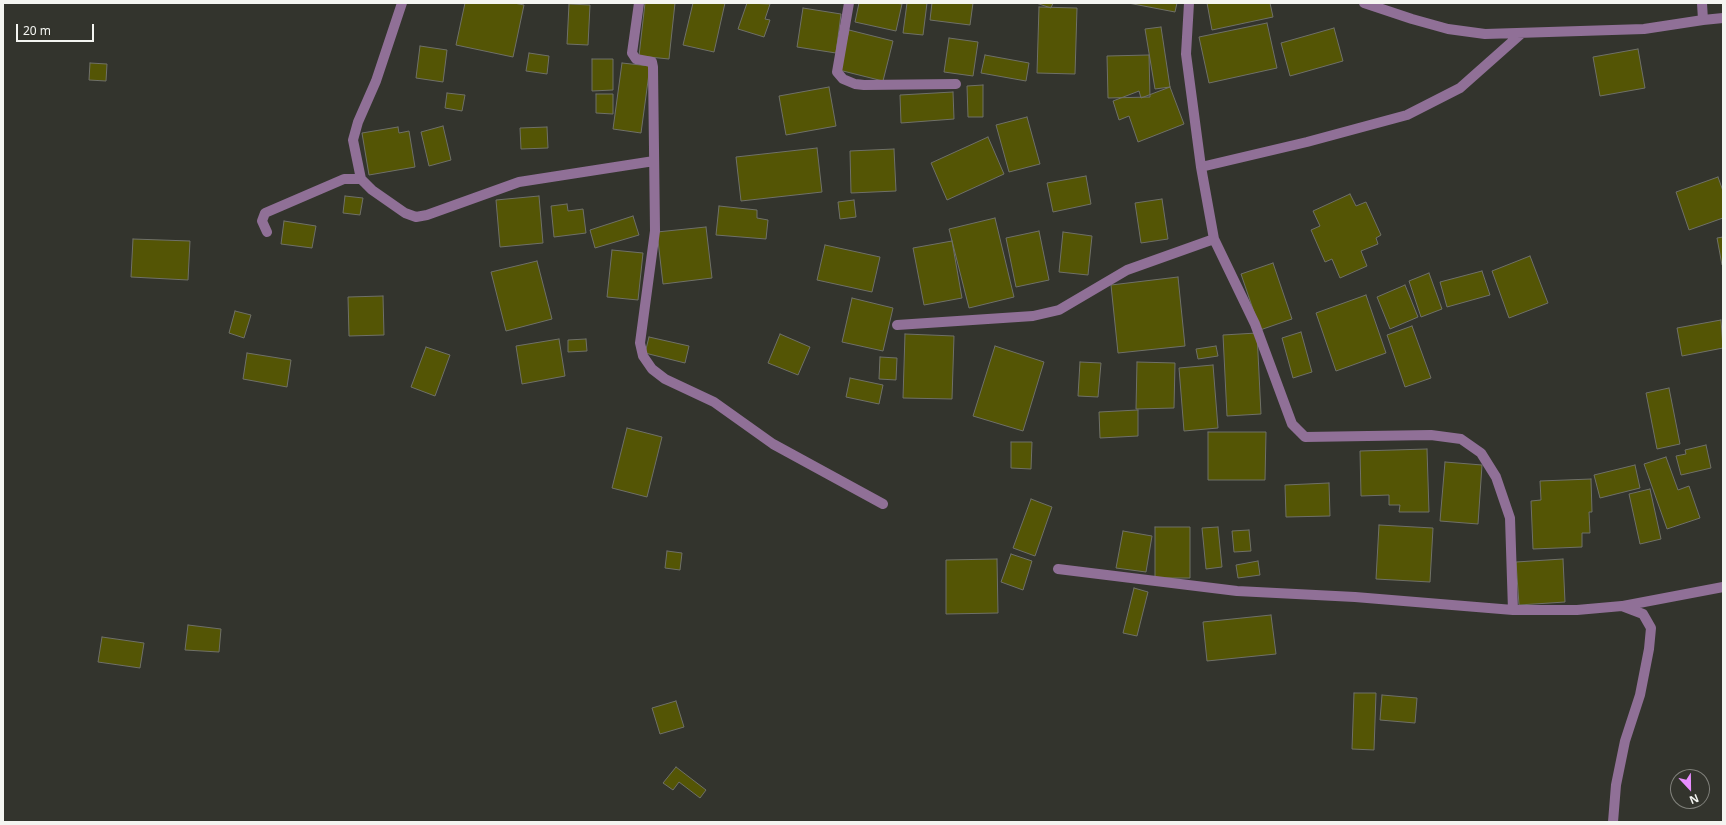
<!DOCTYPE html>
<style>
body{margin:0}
#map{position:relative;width:1726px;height:825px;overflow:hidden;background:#33342d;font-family:"Noto Sans",sans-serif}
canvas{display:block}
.frame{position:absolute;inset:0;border:4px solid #f4f5f1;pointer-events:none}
.north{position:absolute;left:1670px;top:769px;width:40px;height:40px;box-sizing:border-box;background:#33342d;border:1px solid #80817b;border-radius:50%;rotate:158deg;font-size:11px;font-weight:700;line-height:16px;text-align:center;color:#f4f5f1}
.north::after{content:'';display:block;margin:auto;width:14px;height:18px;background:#e88eff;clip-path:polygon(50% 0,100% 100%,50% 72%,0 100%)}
.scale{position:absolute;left:16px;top:24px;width:78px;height:18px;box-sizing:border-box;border:2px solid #f4f5f1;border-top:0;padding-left:5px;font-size:12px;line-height:14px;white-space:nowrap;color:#f4f5f1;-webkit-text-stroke:3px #33342d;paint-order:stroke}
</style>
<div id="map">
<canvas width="1726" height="825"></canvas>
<div class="frame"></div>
<div class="north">N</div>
<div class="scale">20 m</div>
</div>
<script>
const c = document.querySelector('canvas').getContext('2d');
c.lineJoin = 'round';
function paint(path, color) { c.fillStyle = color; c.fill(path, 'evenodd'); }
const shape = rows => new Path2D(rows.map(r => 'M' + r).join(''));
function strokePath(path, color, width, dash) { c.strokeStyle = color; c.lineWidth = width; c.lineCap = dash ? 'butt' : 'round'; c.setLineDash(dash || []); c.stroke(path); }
const building = shape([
 [465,3,514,3,524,5,513,57,456,45,465,3],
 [645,3,675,3,669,59,639,56,645,3],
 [693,3,725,3,714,52,683,45,693,3],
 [747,3,770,4,765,19,770,20,764,37,738,29,747,3],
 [859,3,895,3,902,4,896,31,855,22,859,3],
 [907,3,927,3,923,35,903,33,907,3],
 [932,3,973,3,970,25,930,20,932,3],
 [1036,3,1053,3,1051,8,1036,3],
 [1128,3,1177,3,1175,12,1128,3],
 [1207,3,1270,3,1273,17,1212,30,1207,3],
 [569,4,590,5,588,45,567,44,569,4],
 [1039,7,1077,8,1075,74,1037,73,1039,7],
 [803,8,841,14,836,53,797,47,803,8],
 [1267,23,1277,68,1209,83,1199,37,1267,23],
 [1161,27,1170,87,1155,89,1145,29,1161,27],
 [1334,28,1343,61,1290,76,1281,43,1334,28],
 [849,30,893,41,883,81,839,70,849,30],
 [949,38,978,42,973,76,944,72,949,38],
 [420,46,447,50,443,82,416,78,420,46],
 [1638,49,1645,88,1600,96,1593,57,1638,49],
 [529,53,549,56,547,74,526,71,529,53],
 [985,55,1029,63,1026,81,981,73,985,55],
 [1149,55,1150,97,1108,98,1107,56,1149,55],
 [592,59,613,59,613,90,592,91,592,59],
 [90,63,107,64,106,81,89,80,90,63],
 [622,63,650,66,641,133,613,129,622,63],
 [983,85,983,117,968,117,967,86,983,85],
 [829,87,836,126,786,135,779,96,829,87],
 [1170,87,1184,124,1138,142,1129,116,1119,120,1113,101,1139,91,1141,98,1170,87],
 [953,92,954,119,901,123,900,95,953,92],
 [447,93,465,95,462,111,445,108,447,93],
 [596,94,613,94,613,114,596,113,596,94],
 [1027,117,1040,164,1009,172,996,125,1027,117],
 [443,126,451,160,429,166,421,132,443,126],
 [398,127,399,133,409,131,415,167,369,175,362,133,398,127],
 [547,127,548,148,521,149,520,128,547,127],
 [988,137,1004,174,947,200,931,163,988,137],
 [817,148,822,192,741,201,736,157,817,148],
 [894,149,896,191,851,193,850,151,894,149],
 [1086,176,1091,204,1053,212,1047,183,1086,176],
 [1718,177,1723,191,1723,218,1689,230,1676,192,1718,177],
 [1350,194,1356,206,1366,202,1381,235,1376,238,1378,244,1361,251,1367,266,1340,278,1332,259,1325,262,1311,230,1320,226,1313,211,1350,194],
 [345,196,363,198,360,215,343,213,345,196],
 [539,196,543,243,500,247,496,200,539,196],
 [1162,199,1168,239,1141,243,1135,203,1162,199],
 [854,200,856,217,840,219,838,202,854,200],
 [567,204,568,211,583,209,586,233,554,237,551,206,567,204],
 [719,206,757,210,757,218,768,220,766,239,716,235,719,206],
 [633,216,639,235,595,248,590,230,633,216],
 [995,218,1014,297,969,308,949,229,995,218],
 [284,221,316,226,312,248,281,244,284,221],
 [706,227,712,278,663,284,657,232,706,227],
 [1039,231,1049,280,1016,287,1006,238,1039,231],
 [1063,232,1092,236,1088,275,1059,272,1063,232],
 [1723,237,1723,265,1722,265,1717,238,1723,237],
 [133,239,190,241,188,280,131,277,133,239],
 [952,241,962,298,924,305,913,248,952,241],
 [825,245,880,257,872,292,817,280,825,245],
 [612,250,643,253,638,300,607,297,612,250],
 [1530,256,1548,303,1509,318,1492,271,1530,256],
 [537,261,552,319,506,331,491,272,537,261],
 [1273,263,1292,319,1260,330,1241,274,1273,263],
 [1482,271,1490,295,1447,307,1440,282,1482,271],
 [1429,273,1442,309,1421,317,1409,281,1429,273],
 [1178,277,1185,346,1118,353,1111,285,1178,277],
 [1405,285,1418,317,1390,329,1377,297,1405,285],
 [1366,295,1386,353,1336,371,1316,313,1366,295],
 [383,296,384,335,349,336,348,297,383,296],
 [852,298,893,308,883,351,842,342,852,298],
 [235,311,251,315,244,338,229,333,235,311],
 [1721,320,1723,348,1682,356,1677,328,1721,320],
 [1412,326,1431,378,1405,387,1387,335,1412,326],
 [1301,332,1312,372,1293,378,1282,338,1301,332],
 [1257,333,1261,414,1227,416,1223,335,1257,333],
 [780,334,810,347,798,375,768,363,780,334],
 [905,334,954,336,952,399,903,398,905,334],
 [649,337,689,346,685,363,645,353,649,337],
 [559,339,565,376,522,384,516,346,559,339],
 [586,339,587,351,568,352,568,340,586,339],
 [995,346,1044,362,1023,431,973,416,995,346],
 [1216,346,1218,356,1198,359,1196,349,1216,346],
 [426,347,450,355,435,396,411,387,426,347],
 [247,353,291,360,287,387,243,379,247,353],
 [880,357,897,358,896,380,879,379,880,357],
 [1080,362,1101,363,1098,397,1078,396,1080,362],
 [1137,362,1175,363,1174,408,1136,409,1137,362],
 [1213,365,1218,428,1184,431,1179,368,1213,365],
 [850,378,883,385,879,404,846,397,850,378],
 [1669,388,1680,444,1657,449,1646,393,1669,388],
 [1138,410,1138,436,1100,438,1099,412,1138,410],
 [627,428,662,437,647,497,612,488,627,428],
 [1208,432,1266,432,1265,480,1208,480,1208,432],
 [1011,442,1032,442,1031,469,1011,468,1011,442],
 [1706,445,1711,468,1681,475,1676,456,1686,454,1685,450,1706,445],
 [1427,449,1429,512,1399,512,1400,505,1389,505,1389,495,1361,496,1360,451,1427,449],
 [1666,457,1678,490,1689,486,1700,518,1667,529,1644,464,1666,457],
 [1445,462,1482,465,1478,524,1440,521,1445,462],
 [1635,465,1640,488,1600,498,1594,475,1635,465],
 [1591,479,1592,512,1589,512,1590,533,1582,533,1582,547,1533,549,1531,501,1541,500,1540,481,1591,479],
 [1329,483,1330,516,1286,517,1285,485,1329,483],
 [1650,489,1661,539,1640,544,1629,494,1650,489],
 [1031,499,1052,507,1035,556,1013,548,1031,499],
 [1379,525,1433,528,1430,582,1376,579,1379,525],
 [1155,527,1190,527,1190,578,1155,578,1155,527],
 [1218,527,1222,567,1206,569,1202,528,1218,527],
 [1249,530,1251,551,1234,552,1232,531,1249,530],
 [1123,531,1152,536,1146,572,1116,568,1123,531],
 [667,551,682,553,680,570,665,568,667,551],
 [1011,554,1032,561,1023,590,1001,582,1011,554],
 [997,559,998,613,946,614,946,560,997,559],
 [1563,559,1565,602,1519,605,1516,562,1563,559],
 [1258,561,1260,575,1238,578,1236,565,1258,561],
 [1134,588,1148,592,1137,636,1123,633,1134,588],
 [1271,615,1276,654,1207,661,1203,622,1271,615],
 [188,625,221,629,219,652,185,650,188,625],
 [102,637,144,643,140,668,98,662,102,637],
 [1354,693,1376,693,1374,750,1352,749,1354,693],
 [1382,695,1417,698,1415,723,1380,720,1382,695],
 [676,701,684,727,660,734,652,708,676,701],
 [676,767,706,790,700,798,679,782,673,790,663,783,676,767]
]);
const minor = shape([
 [639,3,632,53,636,59,652,62,653,67,655,231,640,343,643,356,652,369,665,379,714,402,773,444,883,504],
 [849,3,837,72,843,79,855,84,864,85,956,84],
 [1189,3,1186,54,1201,167,1214,239,1255,324,1292,424,1305,437,1431,435,1461,439,1481,453,1496,477,1510,518,1513,610],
 [1364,3,1412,19,1448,29,1485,34,1644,29,1703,20,1723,18],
 [1702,3,1703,20],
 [1201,167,1307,142,1407,115,1460,88,1522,33],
 [361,179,353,140,358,122,376,81,402,3],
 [267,232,262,221,265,213,344,179,361,179,372,190,405,213,416,217,427,215,519,182,654,161],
 [897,325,1033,316,1059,310,1127,270,1214,239],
 [1058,569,1237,591,1355,597,1513,610,1577,610,1622,606,1643,614,1651,628,1649,649,1640,695,1625,741,1616,785,1613,822],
 [1623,606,1723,587]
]);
paint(building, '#545505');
strokePath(building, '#6f7068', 1);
strokePath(minor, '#907097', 10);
</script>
